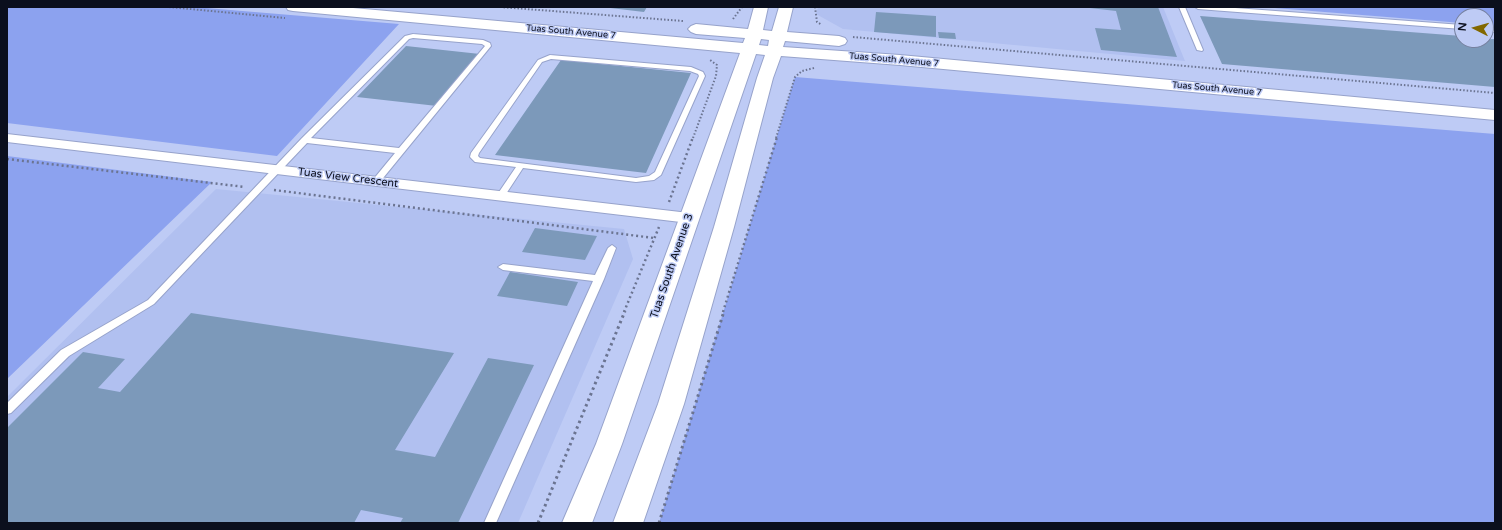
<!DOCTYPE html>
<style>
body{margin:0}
#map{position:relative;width:1502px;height:530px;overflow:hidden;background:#becbf5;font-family:"Varela Round",sans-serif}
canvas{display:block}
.frame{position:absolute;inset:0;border:8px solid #0b0f1d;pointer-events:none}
.north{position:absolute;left:1454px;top:8px;width:40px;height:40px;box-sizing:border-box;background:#becbf5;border:1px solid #76809f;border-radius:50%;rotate:276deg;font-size:11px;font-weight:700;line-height:16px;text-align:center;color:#0b0f1d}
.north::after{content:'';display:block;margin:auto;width:14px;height:18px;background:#826800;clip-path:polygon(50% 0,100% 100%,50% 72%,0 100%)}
</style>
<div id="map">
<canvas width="1502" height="530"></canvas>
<div class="frame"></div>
<div class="north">N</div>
</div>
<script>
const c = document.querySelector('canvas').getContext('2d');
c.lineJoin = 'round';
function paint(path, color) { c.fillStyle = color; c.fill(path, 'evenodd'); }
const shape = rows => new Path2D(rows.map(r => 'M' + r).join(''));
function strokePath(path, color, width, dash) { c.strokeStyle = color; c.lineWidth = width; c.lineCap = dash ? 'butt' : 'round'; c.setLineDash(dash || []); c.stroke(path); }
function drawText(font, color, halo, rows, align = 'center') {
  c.font = font + ' "Varela Round",sans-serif'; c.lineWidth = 3; c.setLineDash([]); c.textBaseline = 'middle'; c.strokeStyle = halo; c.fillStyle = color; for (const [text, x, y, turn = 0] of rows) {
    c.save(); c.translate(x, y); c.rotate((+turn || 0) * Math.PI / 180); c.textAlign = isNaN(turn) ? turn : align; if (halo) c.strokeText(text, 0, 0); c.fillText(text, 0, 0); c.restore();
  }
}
const built = shape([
 [818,7,1163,7,1185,61,843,29,816,14],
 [216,189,624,229,633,259,518,523,7,523,7,397]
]);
const green = shape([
 [7,7,194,7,399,24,277,156,7,123],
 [1262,7,1495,7,1495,26,1486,25,1486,16,1462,16,1462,23],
 [795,77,1495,134,1495,523,659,523],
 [7,156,212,182,7,379]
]);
const building = shape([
 [602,7,647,7,644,12],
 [1081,7,1158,7,1177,57,1101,50,1095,28,1121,30,1116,11],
 [876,12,936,16,936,37,874,32],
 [1200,16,1462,36,1462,40,1495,39,1495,87,1222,64],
 [938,32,955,33,956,39,939,38],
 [406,46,480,54,437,106,357,97],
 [561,60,691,73,646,173,495,155],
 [535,228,597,236,585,260,522,252],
 [510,272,578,282,567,306,497,296],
 [191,313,454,353,395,450,435,457,488,358,534,365,458,523,400,523,403,518,361,510,354,523,7,523,7,428,83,352,125,359,98,388,120,392]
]);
const pathFar2 = shape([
 [169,7,285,18],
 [500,7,683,21],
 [815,7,817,22,822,25],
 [733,19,742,7],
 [853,37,1495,93],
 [693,138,716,76,717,65,710,60],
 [776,138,795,77,802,71,814,68]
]);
const pathFar1 = shape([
 [7,159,245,187],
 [274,190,654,238],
 [669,202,693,137],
 [624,312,659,227],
 [723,312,777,137]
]);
const path = shape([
 [538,523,625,311],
 [659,523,724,311]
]);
const lane = shape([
 [1179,7,1185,7,1203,50,1202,51,1197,50,1179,7],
 [1195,7,1222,7,1462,25,1462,29,1198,9,1195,7],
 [1486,27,1495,28,1495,32,1486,31,1486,27],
 [413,34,483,40,490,43,491,46,379,183,373,183,372,181,395,153,307,143,154,304,69,356,11,413,7,414,7,403,61,350,148,300,302,138,405,36,413,34],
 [413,38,482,44,485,46,399,148,311,138,409,39,413,38],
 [550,55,691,67,703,72,705,76,661,175,654,180,636,182,523,168,504,197,498,197,497,195,516,167,475,162,470,157,471,153,538,60,550,55],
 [551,59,690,71,698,74,699,76,655,172,649,176,636,178,480,158,478,156,479,153,542,62,551,59],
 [612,245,616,248,604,279,496,523,484,523,593,281,503,270,498,267,503,264,595,275,608,248,612,245]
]);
const street = shape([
 [7,134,689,213,695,214,697,218,695,222,689,223,7,142,7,134]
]);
const secondary = shape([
 [286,7,342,7,743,43,745,38,696,34,691,32,688,29,691,26,696,24,748,29,754,7,768,7,763,30,772,31,779,7,793,7,787,32,839,36,845,38,847,41,845,44,839,46,785,41,783,47,900,55,1495,110,1495,120,900,65,781,56,773,78,734,227,684,404,643,523,613,523,658,404,714,227,757,78,765,55,756,54,622,444,592,523,562,523,596,444,740,53,293,11,288,10,286,7],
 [761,39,769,40,768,46,759,45,761,39]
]);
const farStreetnames = [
 ["Tuas South Avenue 7",571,32,5],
 ["Tuas South Avenue 7",894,60,5],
 ["Tuas South Avenue 7",1217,89,5]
];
const streetNames = [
 ["Tuas View Crescent",348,178,7],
 ["Tuas South Avenue 3",672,266,-71]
];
paint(built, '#b1c0f0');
paint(green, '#8ca2ef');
paint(building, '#7c99ba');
strokePath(lane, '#97a3cb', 2);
strokePath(street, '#97a3cb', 2);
strokePath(secondary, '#97a3cb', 2);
strokePath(pathFar2, '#6b7491', 2, [1.5, 2]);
strokePath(pathFar1, '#6b7491', 2.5, [2, 3]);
strokePath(path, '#6b7491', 3, [2.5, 3.5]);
paint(lane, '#fff');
paint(street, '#fff');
paint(secondary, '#fff');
drawText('9px', '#0b0f1d', '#becbf5', farStreetnames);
drawText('11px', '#0b0f1d', '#becbf5', streetNames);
</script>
